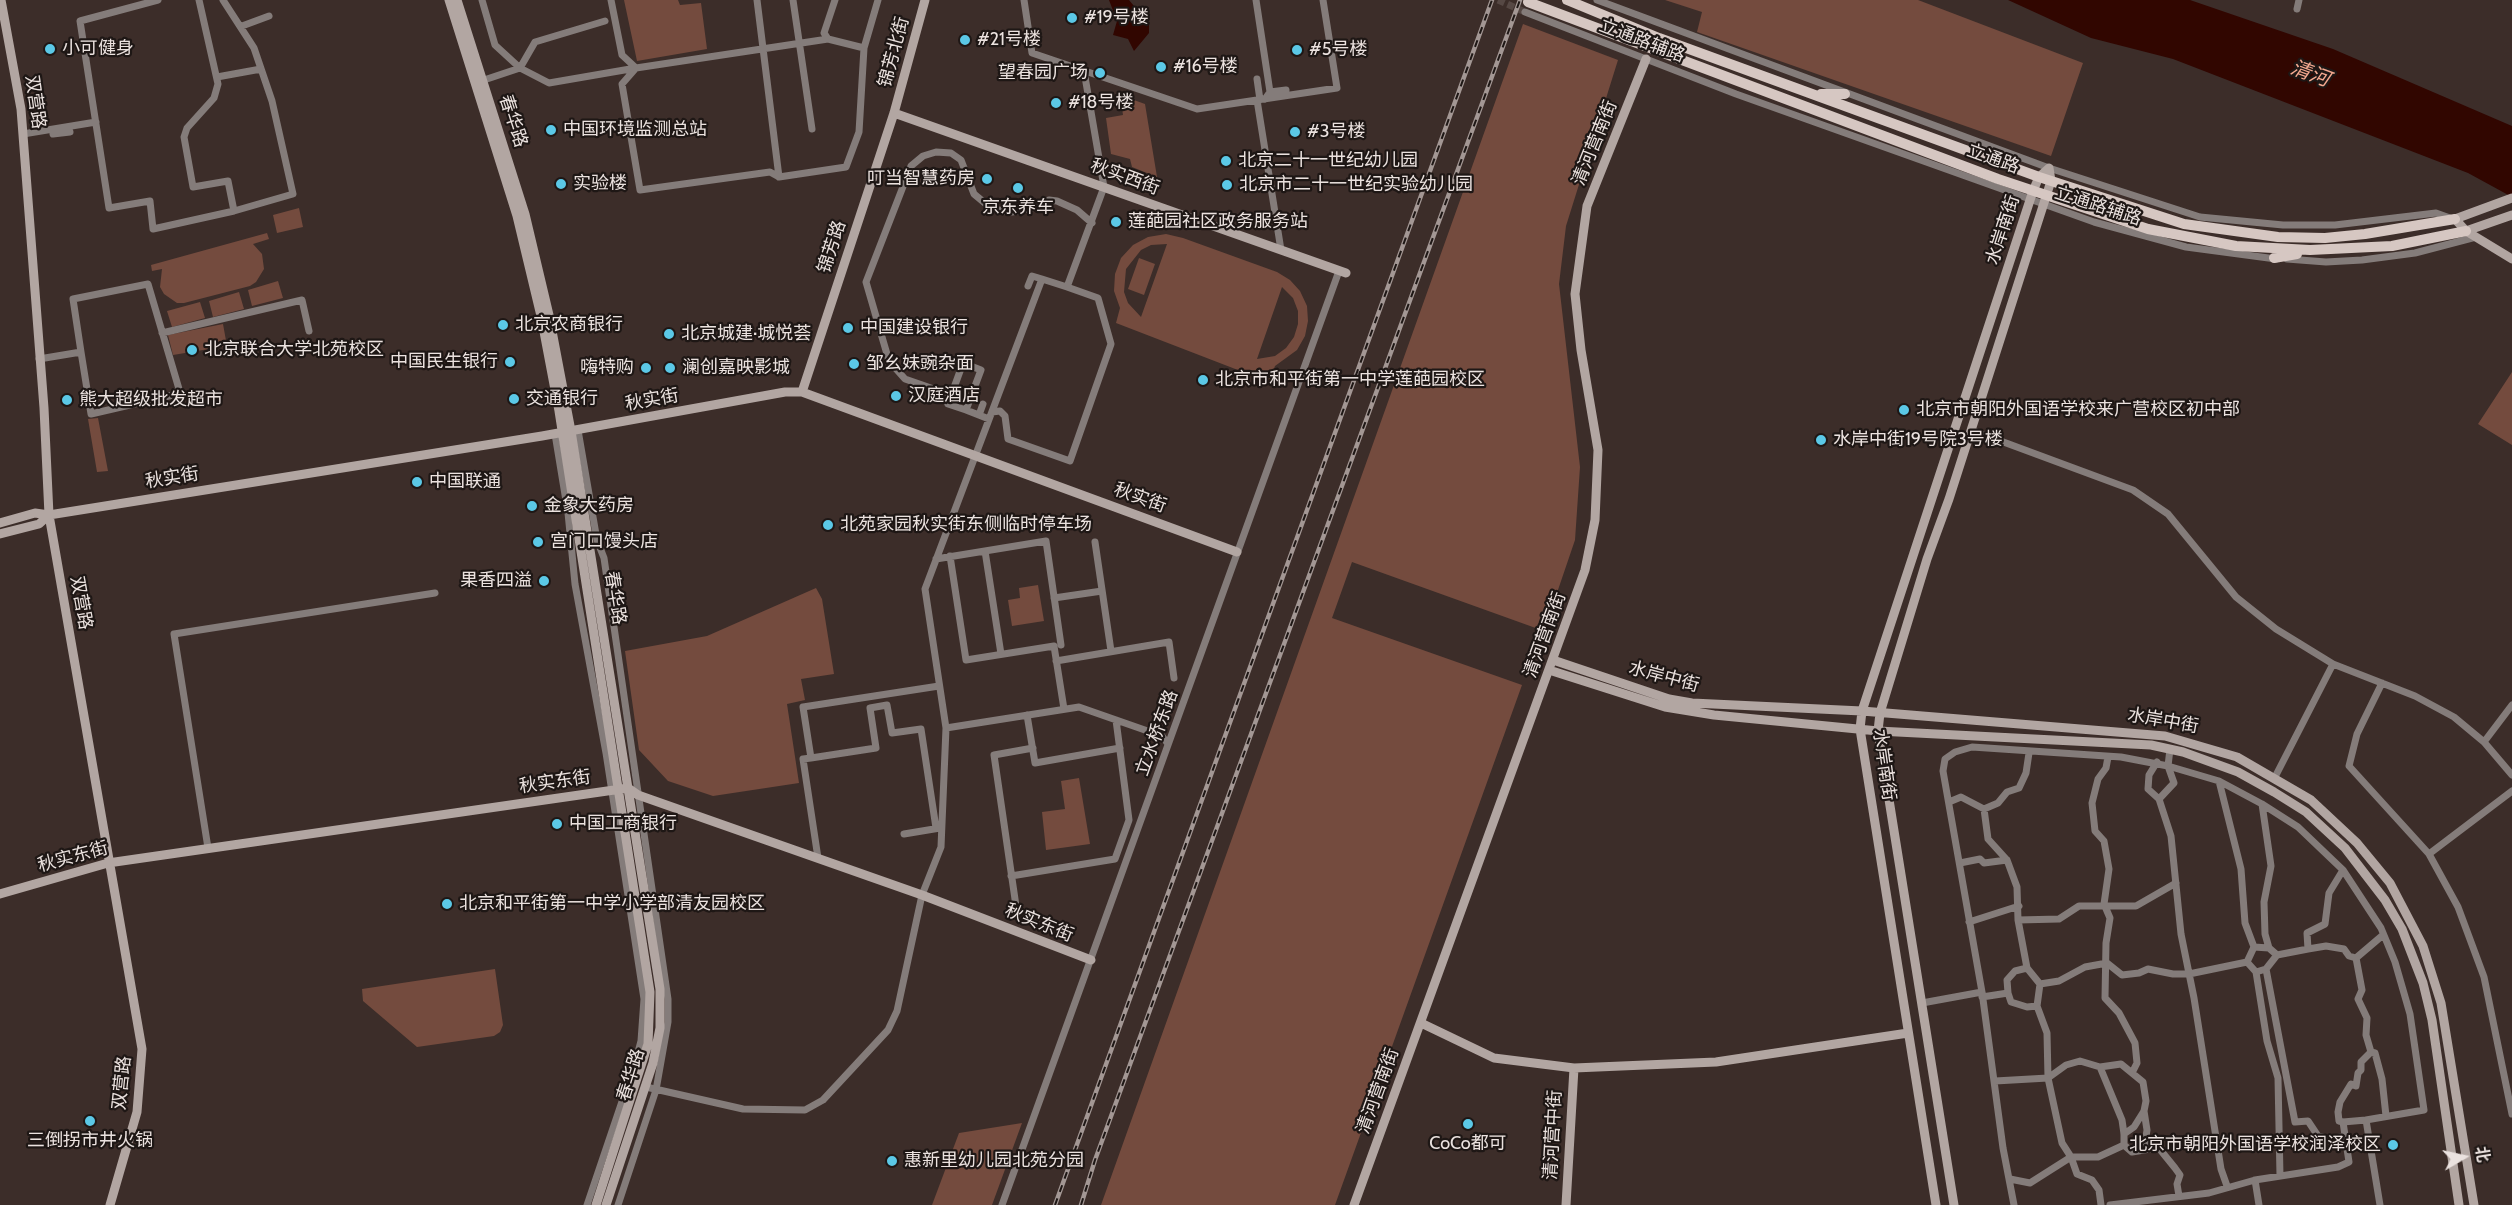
<!DOCTYPE html>
<meta charset="utf-8">
<style>
body{margin:0}
#map{position:relative;width:2512px;height:1205px;overflow:hidden;background:#3c2d29;font-family:Cabin,"Noto Sans SC",sans-serif}
canvas{display:block}
.north{position:absolute;left:2434px;top:1127px;width:60px;height:60px;-webkit-text-stroke:4px #1e1715;paint-order:stroke;rotate:81deg;font-size:16px;font-weight:700;line-height:24px;text-align:center;color:#ebe2df}
.north::after{content:'';display:block;margin:auto;width:21px;height:27px;background:#ebe2df;clip-path:polygon(50% 0,100% 100%,50% 72%,0 100%)}
</style>
<div id="map">
<canvas width="2512" height="1205"></canvas>
<div class="north">北</div>
</div>
<script>
const c = document.querySelector('canvas').getContext('2d');
c.lineJoin = 'round';
function paint(path, color) { c.fillStyle = color; c.fill(path, 'evenodd'); }
const shape = rows => new Path2D(rows.map(r => 'M' + r).join(''));
function strokePath(path, color, width, dash) { c.strokeStyle = color; c.lineWidth = width; c.lineCap = dash ? 'butt' : 'round'; c.setLineDash(dash || []); c.stroke(path); }
function drawText(font, color, halo, rows, align = 'center') {
  c.font = font + ' Cabin,"Noto Sans SC",sans-serif'; c.lineWidth = 4.5; c.setLineDash([]); c.textBaseline = 'middle'; c.strokeStyle = halo; c.fillStyle = color; for (const [text, x, y, turn = 0] of rows) {
    c.save(); c.translate(x, y); c.rotate((+turn || 0) * Math.PI / 180); c.textAlign = isNaN(turn) ? turn : align; if (halo) c.strokeText(text, 0, 0); c.fillText(text, 0, 0); c.restore();
  }
}
const green = shape([
 [624,0,678,0,680,5,701,3,707,49,637,61],
 [1665,0,1918,0,2083,63,2051,156,1697,32,1702,12],
 [1523,24,1618,60,1566,226,1559,284,1580,467,1575,540,1544,631,1352,562,1332,618,1522,685,1335,1205,1101,1205],
 [1120,95,1145,104,1157,177,1132,167,1130,159,1111,154,1106,118,1123,115],
 [299,208,303,227,277,233,273,215],
 [267,233,269,239,253,244,262,254,264,269,256,282,250,286,184,303,177,303,164,294,160,287,162,269,152,271,151,265],
 [1166,234,1183,238,1277,272,1290,280,1300,291,1307,306,1308,321,1305,336,1297,350,1275,366,1269,382,1116,323,1120,308,1114,291,1115,274,1121,258,1133,245,1148,237],
 [1167,244,1141,317,1128,303,1124,292,1126,269,1141,250,1151,245],
 [1282,287,1293,298,1298,311,1298,324,1294,337,1286,348,1275,356,1257,359],
 [1139,258,1155,264,1144,295,1128,289],
 [278,281,283,298,252,306,248,290],
 [239,292,244,309,213,317,209,301],
 [200,302,205,318,172,327,167,311],
 [223,324,227,346,173,355,168,335],
 [2512,372,2512,445,2478,424],
 [98,418,108,471,97,472,88,419],
 [1038,585,1044,621,1012,626,1008,600,1020,598,1019,588],
 [816,588,822,599,834,674,801,679,805,700,787,704,799,783,713,796,668,781,639,750,625,651,707,636],
 [1079,778,1090,844,1046,850,1042,812,1065,809,1061,781],
 [495,969,503,1025,500,1032,494,1036,417,1047,363,1001,362,989],
 [1022,1123,992,1205,932,1205,959,1133]
]);
const water = shape([
 [1109,0,1129,0,1149,24,1149,33,1134,51,1128,39,1113,35,1117,21],
 [2008,0,2190,0,2333,49,2512,126,2512,197,2468,173,2173,59,2091,38]
]);
const streetTunnel = shape([
 [1498,0,1525,12]
]);
const street = shape([
 [158,0,80,21,109,208,150,201,153,229,234,211,228,181,193,187,184,137,187,128,214,98,218,84,199,0],
 [223,0,254,48,272,101,293,194,234,211],
 [482,0,495,45,520,68,549,83,636,68],
 [611,0,622,55,636,68,828,39],
 [757,0,779,177],
 [793,0,812,129],
 [835,0,824,33,828,39,864,48,878,0],
 [1024,0,1032,53,1197,109,1337,88,1323,0],
 [1256,0,1270,92,1265,99],
 [1597,0,2049,168,2200,217,2283,225,2335,225,2436,213,2450,218],
 [2297,9,2299,0],
 [1525,12,1736,94,2094,222,2186,247,2276,259],
 [242,26,269,16],
 [636,68,622,84,640,190,770,172,779,177,846,167,859,132,864,48],
 [217,77,261,69],
 [1257,79,1260,100],
 [481,81,520,68,535,42,605,21],
 [1270,92,1286,90],
 [1257,100,1281,250],
 [23,134,96,122],
 [53,134,70,132],
 [2287,259,2326,262,2362,260,2415,253,2476,237],
 [1028,286,1032,276,1042,279],
 [162,333,302,300,309,331],
 [39,359,81,352,91,414,173,395,179,389,148,284,73,299,81,352],
 [951,395,905,379,889,361,866,282,911,166,923,156,936,152,951,153,961,160,974,194,992,209,1012,212,1032,208,1049,200,1057,201,1077,210,1092,223],
 [966,410,981,370,963,363,948,404,966,410,989,419],
 [992,412,1000,411,1005,416,1008,439,1070,461,1111,344,1098,298,1067,287],
 [979,415,983,404],
 [578,430,597,540,604,558,668,999,668,1022,656,1090,618,1205],
 [1971,430,2133,490,2168,514,2236,597,2276,629,2333,664,2415,696,2454,717,2484,742,2512,775],
 [555,434,568,513,575,584,606,753,644,999,641,1041,636,1060,587,1205],
 [1095,542,1111,651],
 [985,551,1001,654],
 [950,556,966,660,1054,646,1064,709],
 [936,559,1046,541,1061,645],
 [1054,598,1102,591],
 [1056,661,1169,642,1174,678],
 [2382,683,2357,734,2349,766,2429,854,2458,907,2484,977,2512,1114],
 [1027,715,1035,763,1120,748],
 [946,728,1079,707,1162,736,1168,744],
 [2484,742,2512,705],
 [2108,757,2106,768,2098,779,2092,803,2095,831,2104,841,2109,869,2104,904,2110,918,2106,943,2105,998,2119,1013,2135,1043,2137,1063,2132,1073],
 [811,758,876,748,870,708,887,705,892,733,921,729,936,828],
 [2157,762,2149,775,2148,789,2159,799],
 [2274,779,2333,664],
 [2219,781,2241,869,2245,923,2254,947],
 [1949,802,1961,797,1984,809,1998,803,2007,792,2019,788,2026,773,2029,753],
 [2262,804,2271,866,2264,902,2265,934,2269,948,2277,955,2308,949,2307,933,2325,924,2329,893,2343,870],
 [1984,809,1988,839,2007,860,2017,887,2018,920,2027,968],
 [904,834,940,828],
 [208,848,174,634,435,593],
 [2429,854,2512,791],
 [818,858,803,759,811,758,803,707,939,686],
 [1960,863,1980,859,1984,863,2007,860],
 [1011,876,1115,859,1129,820,1116,720],
 [1016,906,994,755,1033,748],
 [2018,920,2059,919,2079,906,2136,906,2176,883],
 [1969,922,2019,906],
 [2308,949,2326,946,2344,949,2349,956,2356,958,2362,990,2358,999,2367,1018,2366,1035,2371,1052,2361,1062,2361,1070,2358,1073,2356,1086,2351,1084,2340,1102,2338,1112,2339,1121,2343,1122],
 [2356,958,2383,935],
 [2247,962,2254,947,2269,948],
 [2266,969,2295,1122,2308,1121,2318,1136,2330,1139,2346,1136],
 [2256,972,2267,1041,2278,1078,2280,1176],
 [1982,992,1943,771,1945,759,1955,752,1972,747,2121,757,2168,766,2170,749],
 [2008,993,2007,980,2015,971,2027,968,2040,984],
 [1982,997,2008,993,2011,1002,2027,1007,2037,1006,2040,984,2059,981,2085,967,2107,963,2122,975,2139,973,2148,969,2173,974,2189,974,2247,962,2256,972,2266,969,2277,955],
 [1922,1003,1982,992,2003,1148,2014,1205],
 [2037,1006,2047,1033,2048,1078,2062,1143,2071,1157,2077,1174,2092,1180,2099,1190,2101,1205],
 [2371,1052,2375,1053,2382,1079,2386,1116],
 [2100,1067,2121,1064,2143,1082,2146,1101,2144,1111,2134,1127,2124,1134],
 [1995,1081,2048,1078,2066,1065,2080,1061,2100,1067,2122,1120,2124,1134,2124,1145,2098,1157,2071,1157,2030,1183,2010,1179],
 [646,1087,743,1109,805,1110,823,1100,888,1030,897,1011,922,895,941,847,946,728,925,589,1042,279,1067,287,1104,187,1084,71],
 [2144,1111,2147,1130,2144,1150,2158,1147,2175,1168,2180,1175,2177,1184,2179,1196],
 [2124,1145,2132,1152,2144,1150],
 [2255,1180,2259,1205],
 [2227,1186,2221,1169,2194,998,2181,934,2171,836,2159,799,2174,783,2168,766,2219,781,2262,804,2298,827,2343,870,2381,928,2395,962,2410,1014,2424,1110,2366,1120,2380,1205],
 [1002,1205,1339,271],
 [2110,1205,2209,1193,2255,1180,2338,1167,2349,1162,2343,1122,2366,1120]
]);
const secondary = shape([
 [1,0,21,109,44,408,49,515,142,1049,137,1112,110,1205],
 [449,0,517,216,541,316,559,411,650,992,648,1044,596,1205],
 [457,0,525,214,549,315,571,431,660,989,660,1028,653,1063,606,1205],
 [894,113,1346,273],
 [2512,198,2455,219,2466,231,2512,259],
 [2466,231,2512,215],
 [802,392,894,113,925,0],
 [0,523,35,513,49,515,542,436,785,392,802,392,1237,552],
 [0,534,39,524,49,515],
 [1553,660,1669,699,1692,703,1862,711,2165,736,2237,757,2311,800,2357,843,2390,883,2423,946,2441,1003,2474,1205],
 [1549,670,1665,707,1714,715,1878,731,2151,745,2183,752,2238,772,2274,792,2306,812,2345,848,2385,900,2402,929,2423,983,2432,1020,2459,1205],
 [0,894,108,863,628,788,638,795,922,895,1091,960],
 [1421,1023,1494,1058,1574,1068,1716,1062,1908,1033],
 [1354,1205,1585,570,1595,520,1598,450,1581,350,1575,294,1587,206,1646,59],
 [1566,1205,1574,1068],
 [1936,1205,1860,729,1862,711,2033,191,2039,177,2049,168,2051,181,1949,499,1927,559,1880,713,1878,731,1954,1205]
]);
const primary = shape([
 [1567,0,1659,38,2039,177,2184,224,2278,237,2325,238,2365,234,2455,219],
 [1528,2,1998,179,2148,229,2236,246,2310,250,2392,246,2466,231],
 [1821,94,1845,94],
 [2274,258,2297,254]
]);
const rail = shape([
 [1055,1205,1492,0],
 [1081,1205,1095,1160,1520,0]
]);
const markers = [
 [1072,18,6,"#5bc8e6"],
 [965,40,6,"#5bc8e6"],
 [50,49,6,"#5bc8e6"],
 [1297,50,6,"#5bc8e6"],
 [1161,67,6,"#5bc8e6"],
 [1100,73,6,"#5bc8e6"],
 [1056,103,6,"#5bc8e6"],
 [551,130,6,"#5bc8e6"],
 [1295,132,6,"#5bc8e6"],
 [1226,161,6,"#5bc8e6"],
 [987,179,6,"#5bc8e6"],
 [561,184,6,"#5bc8e6"],
 [1227,185,6,"#5bc8e6"],
 [1018,188,6,"#5bc8e6"],
 [1116,222,6,"#5bc8e6"],
 [503,325,6,"#5bc8e6"],
 [848,328,6,"#5bc8e6"],
 [669,334,6,"#5bc8e6"],
 [192,350,6,"#5bc8e6"],
 [510,362,6,"#5bc8e6"],
 [854,364,6,"#5bc8e6"],
 [646,368,6,"#5bc8e6"],
 [670,368,6,"#5bc8e6"],
 [1203,380,6,"#5bc8e6"],
 [896,396,6,"#5bc8e6"],
 [514,399,6,"#5bc8e6"],
 [67,400,6,"#5bc8e6"],
 [1904,410,6,"#5bc8e6"],
 [1821,440,6,"#5bc8e6"],
 [417,482,6,"#5bc8e6"],
 [532,506,6,"#5bc8e6"],
 [828,525,6,"#5bc8e6"],
 [538,542,6,"#5bc8e6"],
 [544,581,6,"#5bc8e6"],
 [557,824,6,"#5bc8e6"],
 [447,904,6,"#5bc8e6"],
 [90,1121,6,"#5bc8e6"],
 [1468,1124,6,"#5bc8e6"],
 [2393,1145,6,"#5bc8e6"],
 [892,1161,6,"#5bc8e6"]
];
const poiNames = [
 ["#19号楼",1084,18],
 ["#21号楼",977,40],
 ["小可健身",62,49],
 ["#5号楼",1309,50],
 ["#16号楼",1173,67],
 ["望春园广场",1088,73,"right"],
 ["#18号楼",1068,103],
 ["中国环境监测总站",563,130],
 ["#3号楼",1307,132],
 ["北京二十一世纪幼儿园",1238,161],
 ["叮当智慧药房",975,179,"right"],
 ["实验楼",573,184],
 ["北京市二十一世纪实验幼儿园",1239,185],
 ["京东养车",1018,208,"center"],
 ["莲葩园社区政务服务站",1128,222],
 ["北京农商银行",515,325],
 ["中国建设银行",860,328],
 ["北京城建·城悦荟",681,334],
 ["北京联合大学北苑校区",204,350],
 ["中国民生银行",498,362,"right"],
 ["邹幺妹豌杂面",866,364],
 ["嗨特购",634,368,"right"],
 ["澜创嘉映影城",682,368],
 ["北京市和平街第一中学莲葩园校区",1215,380],
 ["汉庭酒店",908,396],
 ["交通银行",526,399],
 ["熊大超级批发超市",79,400],
 ["北京市朝阳外国语学校来广营校区初中部",1916,410],
 ["水岸中街19号院3号楼",1833,440],
 ["中国联通",429,482],
 ["金象大药房",544,506],
 ["北苑家园秋实街东侧临时停车场",840,525],
 ["宫门口馒头店",550,542],
 ["果香四溢",532,581,"right"],
 ["中国工商银行",569,824],
 ["北京和平街第一中学小学部清友园校区",459,904],
 ["三倒拐市井火锅",90,1141,"center"],
 ["CoCo都可",1468,1144,"center"],
 ["北京市朝阳外国语学校润泽校区",2381,1145,"right"],
 ["惠新里幼儿园北苑分园",904,1161]
];
const streetNames = [
 ["立通路辅路",1642,41,21],
 ["锦芳北街",894,52,-75],
 ["双营路",35,102,82],
 ["春华路",513,121,72],
 ["清河营南街",1595,143,-68],
 ["立通路",1993,159,20],
 ["秋实西街",1125,177,20],
 ["立通路辅路",2098,206,18],
 ["水岸南街",2003,230,-72],
 ["锦芳路",832,247,-72],
 ["秋实街",652,400,-10],
 ["秋实街",172,478,-9],
 ["秋实街",1140,498,20],
 ["春华路",615,598,81],
 ["双营路",81,603,80],
 ["清河营南街",1545,635,-70],
 ["水岸中街",1664,677,15],
 ["水岸中街",2163,721,10],
 ["立水桥东路",1157,733,-70],
 ["水岸南街",1884,765,82],
 ["秋实东街",555,782,-8],
 ["秋实东街",73,857,-15],
 ["秋实东街",1039,923,22],
 ["春华路",631,1075,-73],
 ["双营路",122,1083,-84],
 ["清河营南街",1378,1091,-70],
 ["清河营中街",1553,1135,-87]
];
const waterNames = [
 ["清河",2310,74,20]
];
paint(green, '#744b3e');
paint(water, '#310600');
strokePath(streetTunnel, '#564844', 7, [7, 3.5]);
strokePath(street, '#847c7a', 7);
strokePath(secondary, '#b2a6a2', 9);
strokePath(primary, '#d6c7c2', 10);
strokePath(rail, '#a39794', 4.5);
strokePath(rail, '#1e1715', 2, [7]);
for (const [x, y, r, color] of markers) { const dot = new Path2D(); dot.arc(x, y, r, 0, 2 * Math.PI); c.fillStyle = color; c.fill(dot); strokePath(dot, '#1e1715', 2); }
drawText('18px', '#ebe2df', '#1e1715', poiNames, 'left');
drawText('18px', '#ebe2df', '#1e1715', streetNames);
drawText('italic 20px', '#f5a990', '#1e1715', waterNames);
</script>
